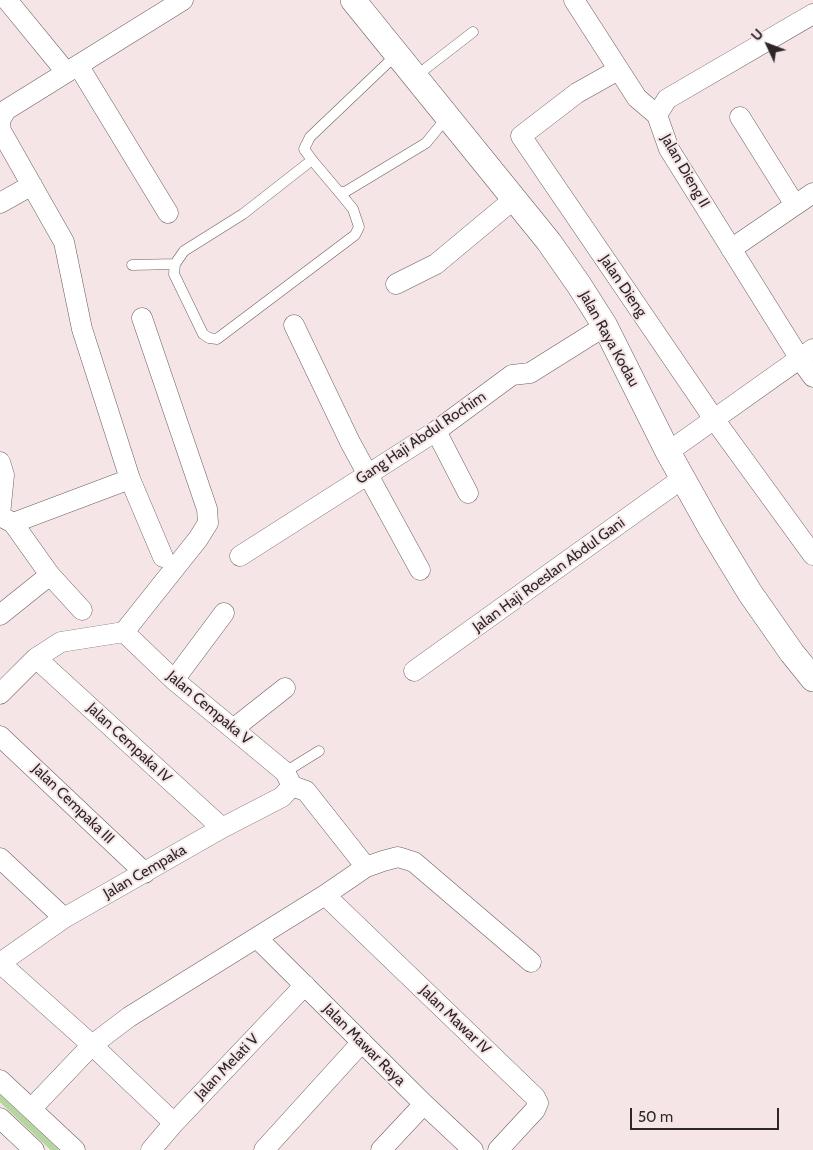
<!DOCTYPE html>
<style>
body{margin:0}
#map{position:relative;width:813px;height:1150px;overflow:hidden;background:#f5e5e7;font-family:Cabin,sans-serif}
canvas{display:block}
.north{position:absolute;left:743px;top:20px;width:50px;height:50px;-webkit-text-stroke:4px #f5e5e7;paint-order:stroke;rotate:313deg;font-size:14px;font-weight:700;line-height:20px;text-align:center;color:#2d2728}
.north::after{content:'';display:block;margin:auto;width:18px;height:22px;background:#2d2728;clip-path:polygon(50% 0,100% 100%,50% 72%,0 100%)}
.scale{position:absolute;left:630px;top:1108px;width:149px;height:22px;box-sizing:border-box;border:2px solid #2d2728;border-top:0;padding-left:6px;font-size:15px;line-height:18px;white-space:nowrap;color:#2d2728;-webkit-text-stroke:4px #f5e5e7;paint-order:stroke}
</style>
<div id="map">
<canvas width="813" height="1150"></canvas>
<div class="north">U</div>
<div class="scale">50 m</div>
</div>
<script>
const c = document.querySelector('canvas').getContext('2d');
c.lineJoin = 'round';
const shape = rows => new Path2D(rows.map(r => 'M' + r).join(''));
function strokePath(path, color, width, dash) { c.strokeStyle = color; c.lineWidth = width; c.lineCap = dash ? 'butt' : 'round'; c.setLineDash(dash || []); c.stroke(path); }
function drawText(font, color, halo, rows, align = 'center') {
  c.font = font + ' Cabin,sans-serif'; c.lineWidth = 4; c.setLineDash([]); c.textBaseline = 'middle'; c.strokeStyle = halo; c.fillStyle = color; for (const [text, x, y, turn = 0] of rows) {
    c.save(); c.translate(x, y); c.rotate((+turn || 0) * Math.PI / 180); c.textAlign = isNaN(turn) ? turn : align; if (halo) c.strokeText(text, 0, 0); c.fillText(text, 0, 0); c.restore();
  }
}
const stream = shape([
 [0,1098,55,1150]
]);
const service = shape([
 [396,55,310,137,304,149,312,160,339,192,345,192,426,143,448,116],
 [416,76,473,32],
 [312,160,243,214,184,251,175,264,174,274,203,334,209,338,217,339,355,235,359,227,353,209,339,192],
 [132,265,175,264],
 [285,772,319,751]
]);
const minor = shape([
 [7,0,66,72],
 [574,0,637,98,657,115],
 [813,14,667,99,657,115,669,149,800,359,813,377],
 [78,65,168,213],
 [618,70,577,93,521,136,714,419,813,555],
 [740,117,795,205],
 [0,120,6,110,183,0],
 [0,124,1,131,64,242,82,329,130,479,163,557],
 [0,203,32,185],
 [731,249,813,193],
 [396,284,436,264,514,199],
 [294,325,350,442,420,570],
 [436,431,468,493],
 [668,452,813,349],
 [0,462,4,475,0,515],
 [0,516,13,523,50,575,82,610],
 [13,523,130,479],
 [240,556,436,431,512,375,530,373,605,326],
 [0,615,50,575],
 [124,632,198,539,208,523,207,509,142,318],
 [124,632,174,680,285,772,292,786],
 [36,658,222,828],
 [414,671,683,478],
 [174,680,224,613],
 [0,694,36,658,61,642,124,632],
 [233,729,285,688],
 [0,736,145,873],
 [292,786,306,791,366,867],
 [0,858,64,918],
 [325,895,535,1097,538,1103,535,1110,498,1150],
 [257,938,424,1104,473,1150],
 [0,963,64,918,222,828,282,797,292,786],
 [0,963,92,1045,174,1123],
 [0,1080,75,1150],
 [31,1109,92,1045,129,1017,325,895,366,867,383,861,398,857,414,862,531,962],
 [0,1118,34,1150],
 [151,1150,174,1123,305,985],
 [264,1150,362,1042],
 [381,1150,424,1104]
]);
const tertiary = shape([
 [353,0,549,242,579,285,605,326,668,452,711,529,750,593,792,653,813,679]
]);
const streetNames = [
 ["Jalan Dieng II",685,171,60],
 ["Jalan Dieng",623,286,56],
 ["Jalan Raya Kodau",609,339,61],
 ["Gang Haji Abdul Rochim",421,438,-34],
 ["Jalan Haji Roeslan Abdul Gani",549,575,-36],
 ["Jalan Cempaka V",209,708,40],
 ["Jalan Cempaka IV",129,743,43],
 ["Jalan Cempaka III",73,804,44],
 ["Jalan Cempaka",145,872,-30],
 ["Jalan Mawar IV",455,1020,44],
 ["Jalan Mawar Raya",364,1045,45],
 ["Jalan Melati V",227,1067,-46]
];
strokePath(stream, '#b5d69f', 6);
strokePath(service, '#6b5e5f', 11);
strokePath(minor, '#6b5e5f', 21);
strokePath(tertiary, '#6b5e5f', 26);
strokePath(service, '#fff', 10);
strokePath(minor, '#fff', 20);
strokePath(tertiary, '#fff', 25);
drawText('15px', '#2d2728', '#f5e5e7', streetNames);
</script>
